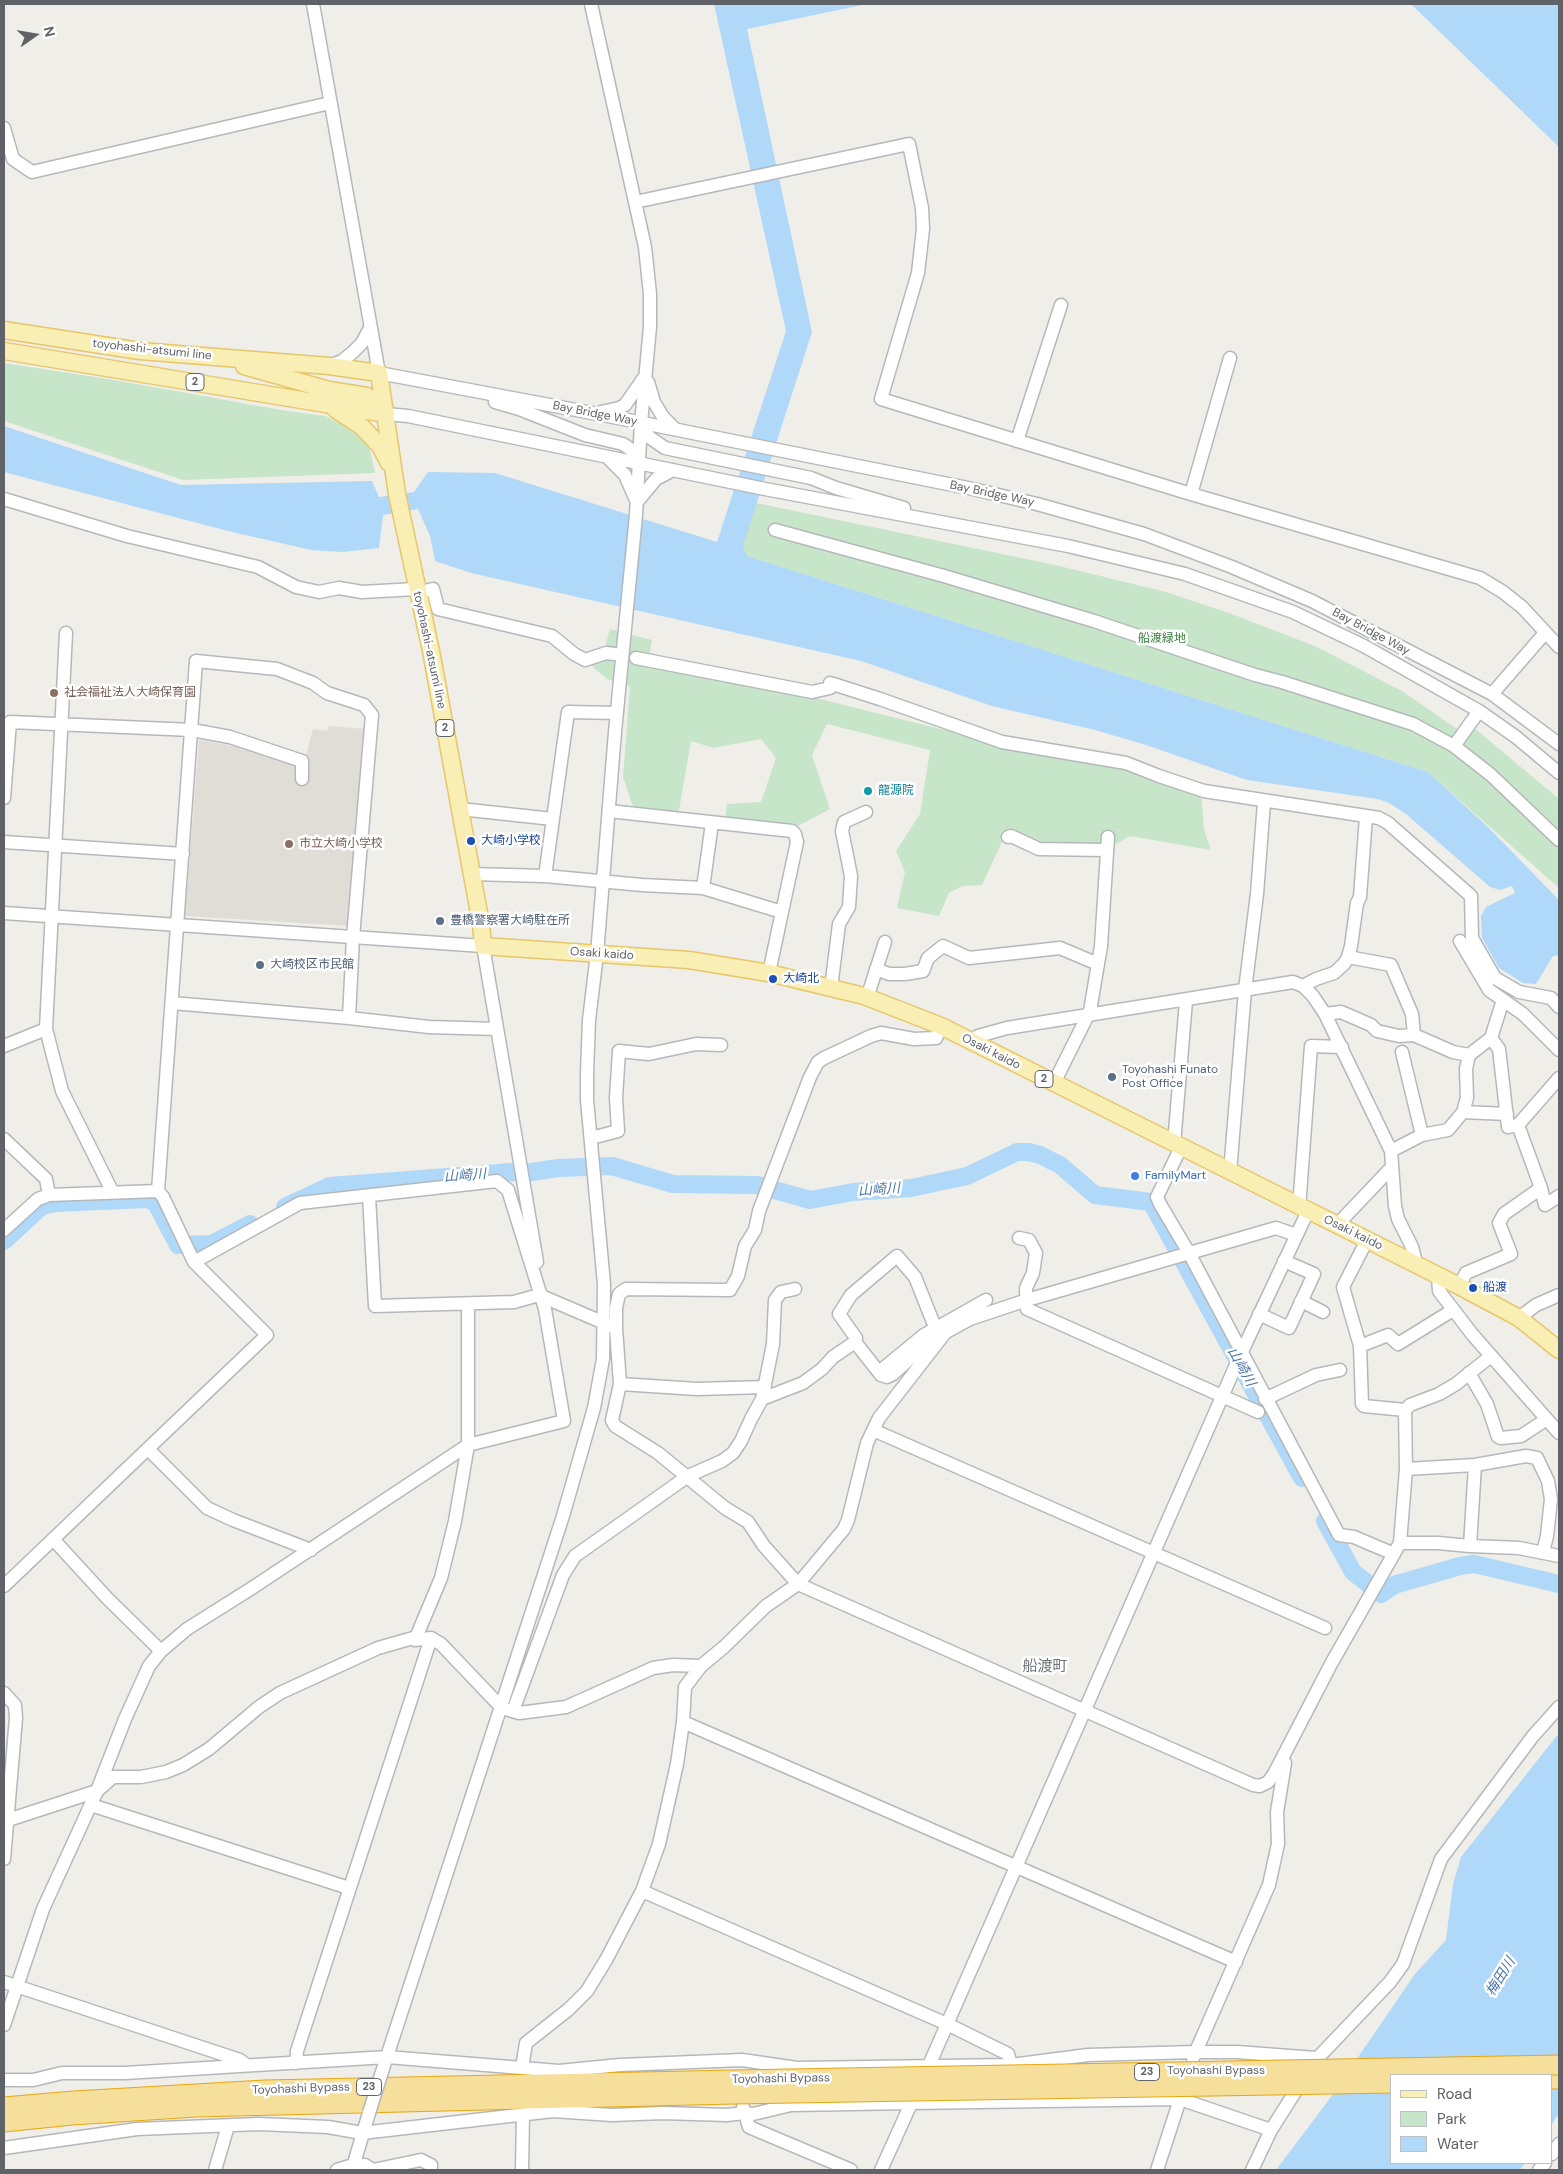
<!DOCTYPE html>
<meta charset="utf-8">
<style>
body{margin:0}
#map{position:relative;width:1563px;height:2174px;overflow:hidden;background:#f0eee8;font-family:"DM Sans",sans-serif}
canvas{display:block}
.frame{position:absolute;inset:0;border:5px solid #5f6367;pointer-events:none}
.legend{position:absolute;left:1390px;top:2074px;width:162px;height:90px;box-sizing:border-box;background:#fff;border:1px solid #bfc1c2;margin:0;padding:6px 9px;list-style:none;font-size:15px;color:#5f6367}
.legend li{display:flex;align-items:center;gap:10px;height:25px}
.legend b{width:25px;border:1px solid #bfc1c2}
.north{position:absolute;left:10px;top:10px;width:50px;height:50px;-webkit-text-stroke:4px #fff;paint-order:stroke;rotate:77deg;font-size:14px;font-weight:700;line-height:20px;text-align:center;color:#5f6367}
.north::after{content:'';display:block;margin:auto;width:18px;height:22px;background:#5f6367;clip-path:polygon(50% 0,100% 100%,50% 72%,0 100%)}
</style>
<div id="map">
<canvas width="1563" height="2174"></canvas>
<div class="frame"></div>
<ul class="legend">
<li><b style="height:6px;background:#f9efb4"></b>Road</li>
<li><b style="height:14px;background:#c7e5c8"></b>Park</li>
<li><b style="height:14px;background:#b0d8f9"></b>Water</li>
</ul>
<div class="north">N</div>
</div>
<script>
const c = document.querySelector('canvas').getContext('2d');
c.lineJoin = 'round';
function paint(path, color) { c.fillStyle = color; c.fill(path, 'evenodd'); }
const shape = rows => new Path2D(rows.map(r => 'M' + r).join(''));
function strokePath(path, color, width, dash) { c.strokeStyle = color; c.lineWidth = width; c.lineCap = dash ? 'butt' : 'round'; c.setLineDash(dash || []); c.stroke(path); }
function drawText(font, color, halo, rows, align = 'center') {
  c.font = font + ' "DM Sans","Noto Sans JP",sans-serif'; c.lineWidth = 5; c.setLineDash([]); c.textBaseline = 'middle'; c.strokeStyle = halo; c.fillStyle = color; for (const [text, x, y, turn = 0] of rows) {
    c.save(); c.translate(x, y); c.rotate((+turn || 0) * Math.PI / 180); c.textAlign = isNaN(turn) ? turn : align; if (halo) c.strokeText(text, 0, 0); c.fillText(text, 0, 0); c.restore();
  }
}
const education = shape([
 [329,726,365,729,349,926,185,916,199,740,305,759,313,729,327,731]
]);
const green = shape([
 [4,363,114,380,281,410,325,416,347,427,361,439,370,450,375,473,183,480,4,421],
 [747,501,1055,565,1117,580,1166,592,1229,613,1317,647,1402,691,1467,736,1473,727,1559,799,1559,888,1428,772,747,556,743,546],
 [610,629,652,640,647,668,727,679,820,699,1001,744,1125,766,1201,793,1204,830,1211,850,1130,836,1111,847,1044,847,1006,833,982,885,963,886,949,893,939,916,897,908,905,872,896,851,920,814,930,750,827,724,812,755,830,809,794,828,725,819,727,804,761,802,776,758,761,739,713,748,691,741,678,816,634,810,623,777,630,686,607,679,589,663,606,657,606,643]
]);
const water = shape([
 [714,4,867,4,747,29,812,332,743,546,747,556,1428,772,1487,826,1559,900,1559,955,1553,956,1536,984,1523,983,1499,968,1482,938,1481,916,1486,907,1515,893,1512,886,1500,890,1490,887,1406,814,1389,803,1378,799,1247,780,1146,745,1095,730,992,706,861,661,471,573,435,561,430,536,418,509,383,515,379,548,343,552,311,550,228,531,4,472,4,426,181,485,372,481,379,497,414,492,428,472,495,473,717,542,786,331],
 [1411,4,1559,4,1559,147],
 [1559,1733,1559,2113,1552,2124,1552,2075,1392,2075,1392,2163,1525,2163,1520,2170,1276,2170,1328,2101,1415,1974,1446,1940,1453,1884,1461,1857]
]);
const river = shape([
 [285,1207,330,1186,511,1172,525,1173,558,1168,612,1166,673,1184,757,1185,810,1200,853,1192,911,1188,967,1176,1017,1152,1029,1152,1040,1155,1060,1165,1095,1195,1151,1202,1302,1478],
 [4,1241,42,1206,55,1203,147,1199,154,1202,158,1207,178,1245,212,1244,250,1224],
 [1325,1521,1353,1572,1381,1594,1394,1585,1460,1566,1474,1564,1559,1584]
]);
const minor = shape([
 [313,4,379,373,608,416,973,489,1037,504,1144,534,1232,567,1312,601,1492,694,1559,744],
 [4,128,13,159,32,172,330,103],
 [635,202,909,144,922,208,923,229,918,273,881,399,1191,494,1480,578,1503,592,1522,607,1559,647],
 [329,366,342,361,352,353,362,343,370,328],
 [648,382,654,402,663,417,675,429],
 [495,402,519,409,585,435,623,444,633,451,640,464],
 [601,412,619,408,625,405,643,379],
 [386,414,408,416,765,489,1068,546,1185,574,1293,612,1364,646,1479,711,1516,737,1559,773],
 [641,423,649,437,665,448,811,478,836,488,904,508],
 [1017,441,1061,305],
 [607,457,625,475,636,500],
 [1191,494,1230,358],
 [4,499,127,536,258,567,296,587,319,592,339,588,362,592,416,589],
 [637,502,656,479,673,470],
 [775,530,944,576,1094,621,1255,675,1282,682,1413,724,1454,746,1491,775,1559,840],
 [416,593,433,589,438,609,552,636,574,654,585,660,606,653,615,654],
 [66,633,46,1029,62,1091,112,1191],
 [636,658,812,692,830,688,830,683,880,699,1002,742,1126,763,1159,776,1204,791,1379,818,1388,823,1471,896,1472,938,1495,978,1519,992,1551,998,1559,1007],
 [1492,694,1545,633],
 [1454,746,1479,711],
 [4,798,10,722,192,730,230,737,302,761,302,779],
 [460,809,553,819],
 [609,811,792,831,795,834,797,842,782,912],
 [1008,837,1011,836,1039,849,1107,850],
 [4,842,183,854],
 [471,874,545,876,642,885,703,888,782,912,769,973],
 [545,876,568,712,617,713],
 [703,888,712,823],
 [4,913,483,946,537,1262],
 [1460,941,1489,990,1523,1014,1559,1050],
 [1348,957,1391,965,1412,1014,1414,1035],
 [876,969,889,974,905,974,923,971,928,958,943,946,969,958,1060,948,1098,964],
 [1303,986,1316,979,1334,973,1344,964,1348,957,1351,946,1357,903,1360,897,1366,817],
 [831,988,839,924,849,907,851,876,842,831,844,822,866,812],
 [867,998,885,942],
 [172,1003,349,1018,429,1027,497,1029],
 [1325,1014,1341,1012,1371,1025,1377,1031,1399,1036,1414,1035,1453,1052,1469,1055],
 [1491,1038,1499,1049,1508,1127,1518,1125,1559,1078],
 [970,1042,978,1036,1007,1028,1293,982,1303,986,1313,996,1325,1014,1391,1151,1395,1206,1398,1219,1412,1247,1417,1266],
 [4,1046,46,1029],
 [1402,1052,1422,1135],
 [1054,1083,1090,1011,1101,946,1108,837],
 [1463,1112,1507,1114],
 [1518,1125,1541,1188,1545,1205,1559,1196],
 [591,1138,618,1131,616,1098,619,1051,649,1054,696,1044,721,1045],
 [4,1139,46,1179,49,1195],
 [1174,1144,1186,1001],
 [1181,1147,1157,1197,1160,1204,1189,1253,1339,1535,1354,1537,1394,1554],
 [1391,1151,1422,1135,1448,1130,1463,1112,1467,1098,1466,1069,1469,1055,1491,1038,1503,1000],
 [1230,1172,1245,990,1257,894,1264,802],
 [369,1196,375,1306,514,1302,539,1295,616,1328,620,1384,612,1420,615,1426,658,1453,725,1508,748,1522,764,1546,798,1584,1253,1785,1260,1786,1268,1782,1274,1774,1331,1664,1400,1543,1438,1543,1470,1546,1519,1548,1559,1556],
 [1299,1208,1311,1046,1342,1047],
 [1337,1225,1392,1167],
 [4,1230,38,1199,49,1195,158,1191],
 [1019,1238,1029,1240,1036,1253,1033,1273,1026,1288,1027,1309,1258,1412],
 [1367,1240,1343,1287,1360,1346,1362,1404,1364,1406,1405,1410],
 [1438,1276,1439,1291,1472,1334,1559,1433],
 [1459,1286,1466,1273,1511,1254,1499,1223,1504,1214,1541,1188],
 [1301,1301,1323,1312],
 [1259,1314,1289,1328,1314,1274,1284,1261],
 [1519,1318,1536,1305,1559,1295],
 [616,1328,616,1308,619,1294,626,1289,730,1290,738,1276,745,1246,755,1230,759,1211,810,1077,818,1062,824,1058,871,1036,881,1033,914,1039,936,1038,941,1026],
 [855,1342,856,1338,839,1314,851,1295,897,1256,915,1277,935,1327],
 [1360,1346,1388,1335,1398,1344,1453,1310],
 [879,1372,924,1335,986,1300],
 [1469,1373,1487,1404,1498,1437,1501,1438,1521,1436,1547,1419],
 [620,1384,697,1389,765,1387],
 [762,1399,803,1383,822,1369,833,1357,855,1342,881,1375,887,1377,893,1374,928,1342,970,1319,1027,1300,1276,1228,1296,1235],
 [1265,1399,1316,1375,1340,1370],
 [873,1430,1325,1628],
 [148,1449,207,1508,233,1520,311,1550],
 [1406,1469,1475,1465,1526,1456,1537,1458,1548,1481,1551,1499,1547,1536,1543,1552],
 [53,1539,107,1598,161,1651],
 [1400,1543,1406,1469,1405,1410,1410,1405,1439,1394,1456,1384,1491,1356],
 [1470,1546,1475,1465],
 [4,1586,267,1335,194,1262,163,1197,158,1191,196,661,277,669,313,683,327,693,364,705,372,715,353,937,349,1018],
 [415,1640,441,1578,455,1521,468,1445,468,1304],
 [4,1693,15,1705,16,1718,4,1859],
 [513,1711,563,1575,575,1556,688,1476,722,1461,733,1453,741,1441,751,1419,762,1399,773,1344,775,1300,781,1292,795,1289],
 [683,1722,1236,1962],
 [91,1805,349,1888],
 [8,1820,97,1791,113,1777,141,1777,166,1772,183,1765,209,1749,259,1707,280,1693,378,1648,413,1638,415,1640,431,1638,441,1644,502,1708,519,1713,566,1707,653,1668,673,1665,701,1666],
 [642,1891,947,2024,1008,2054,1011,2065],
 [4,1982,240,2060,245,2064],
 [4,2025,43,1909,97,1791,125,1719,149,1666,161,1651,187,1629,252,1588,468,1445,564,1421,545,1309,508,1190,497,1181,300,1203,194,1262],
 [1193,2058,1269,1885,1278,1844,1277,1812,1285,1763],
 [296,2063,297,2051,431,1638],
 [1312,2064,1390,1982,1403,1964,1441,1859,1533,1736,1559,1707],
 [522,2068,526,2043,569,2009,587,1991,606,1960,642,1891,659,1844,677,1764,683,1722,685,1687,701,1666,724,1647,766,1606,798,1584,844,1529,848,1520,867,1443,879,1418,945,1333],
 [927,2070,1239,1358,1308,1211],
 [381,2075,563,1516,594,1408,603,1359,604,1284,587,1100,587,1073,589,1020,597,954,615,732,636,515,641,423,650,327,650,294,645,247,591,4],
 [4,2080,33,2080,62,2073,125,2073,387,2057,559,2071,620,2065,742,2060,797,2068,1011,2065,1088,2055,1195,2052,1237,2052,1316,2058],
 [743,2107,749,2127,851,2170],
 [4,2148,137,2129,259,2124,328,2127,362,2133,553,2111,612,2115,663,2113,727,2115,744,2113,753,2114,791,2105,911,2103,1180,2099,1271,2130],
 [1552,2154,1559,2144],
 [215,2170,228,2126],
 [337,2170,353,2165,365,2165,373,2170,421,2160,431,2165,431,2170],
 [352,2170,369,2113],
 [522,2170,523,2114],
 [881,2170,914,2097],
 [1157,2170,1182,2093],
 [1252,2170,1271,2130,1302,2081],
 [1539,2170,1545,2163]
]);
const major = shape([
 [4,330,140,351,329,366,379,373,397,494,431,651,481,924,483,946,689,960,769,973,864,996,941,1026,1459,1286,1519,1318,1559,1350],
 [4,351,386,414],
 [244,366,329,390,367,396,386,414],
 [335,409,361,426,380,446,389,463]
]);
const highway = shape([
 [1552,2079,1559,2079],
 [4,2107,74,2101,265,2090,734,2080],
 [4,2122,72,2115,196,2107,734,2094]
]);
const minorBridge = shape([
 [369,2113,381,2075]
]);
const highwayBridge = shape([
 [734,2080,1559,2065],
 [734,2094,1392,2083]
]);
const markers = [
 [54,693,5,"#8d6e63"],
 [868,791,5,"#0f9aa8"],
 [471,841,5,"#1a4fb4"],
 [289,844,5,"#8d6e63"],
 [440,921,5,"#5c6f8a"],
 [260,965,5,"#5c6f8a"],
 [773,979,5,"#1a4fb4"],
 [1112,1077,5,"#5c6f8a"],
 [1135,1176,5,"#3f7fe0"],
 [1473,1288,5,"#1a4fb4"]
];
const shields = [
 [195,382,18],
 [445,728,18],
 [1044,1079,18],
 [1147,2072,25],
 [369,2087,25]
];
const shieldNames = [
 ["2",195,382],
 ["2",445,728],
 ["2",1044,1079],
 ["23",1147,2072],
 ["23",369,2087]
];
const streetNames = [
 ["toyohashi-atsumi line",152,350,6],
 ["Bay Bridge Way",595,414,11],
 ["Bay Bridge Way",992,494,12],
 ["Bay Bridge Way",1371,632,28],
 ["toyohashi-atsumi line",429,650,78],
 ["Osaki kaido",602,954,4],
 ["Osaki kaido",991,1052,27],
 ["Osaki kaido",1353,1233,26],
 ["Toyohashi Bypass",1216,2071],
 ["Toyohashi Bypass",781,2079,-1],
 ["Toyohashi Bypass",301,2089,-2]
];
const parkNames = [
 ["船渡緑地",1162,639]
];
const educationNames = [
 ["社会福祉法人大崎保育園",64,693],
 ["市立大崎小学校",299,844]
];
const cultureNames = [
 ["龍源院",878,791]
];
const transitNames = [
 ["大崎小学校",481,841],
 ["大崎北",783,979],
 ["船渡",1483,1288]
];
const serviceNames = [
 ["豊橋警察署大崎駐在所",450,921],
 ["大崎校区市民館",270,965],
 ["Toyohashi Funato",1122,1070],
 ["Post Office",1122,1084]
];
const shopNames = [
 ["FamilyMart",1145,1176]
];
const waterNames = [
 ["山崎川",465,1176,-4],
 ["山崎川",879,1190,-4],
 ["山崎川",1241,1367,61],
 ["梅田川",1501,1977,-58]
];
const quarterNames = [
 ["船渡町",1045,1667]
];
paint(education, '#e0ddd7');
paint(green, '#c7e5c8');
paint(water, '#b0d8f9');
strokePath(river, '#b0d8f9', 18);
strokePath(minor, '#b5b8bb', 15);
strokePath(major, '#e7c66a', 19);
strokePath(highway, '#e6a712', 21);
strokePath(minor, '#fff', 12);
strokePath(major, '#f9efb4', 16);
strokePath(highway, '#f5df9a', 19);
strokePath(minorBridge, '#b5b8bb', 15, []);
strokePath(highwayBridge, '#e6a712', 21, []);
strokePath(minorBridge, '#fff', 12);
strokePath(highwayBridge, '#f5df9a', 19);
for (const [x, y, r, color] of markers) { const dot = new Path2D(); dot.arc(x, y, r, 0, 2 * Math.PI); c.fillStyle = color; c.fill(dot); strokePath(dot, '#fff', 2); }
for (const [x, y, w] of shields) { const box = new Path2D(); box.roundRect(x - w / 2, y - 8.5, w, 17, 4); c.fillStyle = '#fff'; c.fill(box); strokePath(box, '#5f6367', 1); }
drawText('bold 11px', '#5f6367', null, shieldNames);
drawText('12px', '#5f6367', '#fff', streetNames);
drawText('12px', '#3c8140', '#fff', parkNames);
drawText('12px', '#785e54', '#fff', educationNames, 'left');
drawText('12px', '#0d838f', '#fff', cultureNames, 'left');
drawText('12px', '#164399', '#fff', transitNames, 'left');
drawText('12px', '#4e5e75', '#fff', serviceNames, 'left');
drawText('12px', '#366cbe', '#fff', shopNames, 'left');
drawText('italic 14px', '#4c78ab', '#fff', waterNames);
drawText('15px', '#707579', '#fff', quarterNames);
</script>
